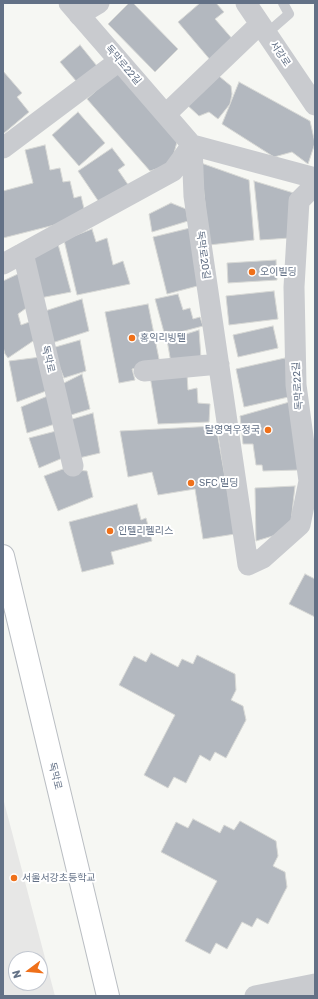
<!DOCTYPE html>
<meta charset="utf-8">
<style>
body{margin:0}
#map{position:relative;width:318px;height:999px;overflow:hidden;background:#f6f7f3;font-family:Rubik,sans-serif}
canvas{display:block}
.frame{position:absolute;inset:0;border:4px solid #637186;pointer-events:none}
.north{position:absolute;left:8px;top:951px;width:40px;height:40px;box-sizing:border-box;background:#fff;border:1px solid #c1c6cf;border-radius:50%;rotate:254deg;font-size:11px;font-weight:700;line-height:16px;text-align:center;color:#637186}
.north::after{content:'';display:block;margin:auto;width:14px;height:18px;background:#ef701a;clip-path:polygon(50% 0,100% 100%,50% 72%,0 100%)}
</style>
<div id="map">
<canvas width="318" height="999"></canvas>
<div class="frame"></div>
<div class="north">N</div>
</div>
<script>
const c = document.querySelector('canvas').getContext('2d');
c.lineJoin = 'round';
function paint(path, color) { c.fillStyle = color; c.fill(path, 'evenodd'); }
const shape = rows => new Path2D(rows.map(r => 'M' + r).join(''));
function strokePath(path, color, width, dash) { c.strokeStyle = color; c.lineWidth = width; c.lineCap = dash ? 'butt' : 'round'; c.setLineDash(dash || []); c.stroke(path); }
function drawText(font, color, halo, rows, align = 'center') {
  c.font = font + ' Rubik,"Noto Sans KR",sans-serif'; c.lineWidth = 4; c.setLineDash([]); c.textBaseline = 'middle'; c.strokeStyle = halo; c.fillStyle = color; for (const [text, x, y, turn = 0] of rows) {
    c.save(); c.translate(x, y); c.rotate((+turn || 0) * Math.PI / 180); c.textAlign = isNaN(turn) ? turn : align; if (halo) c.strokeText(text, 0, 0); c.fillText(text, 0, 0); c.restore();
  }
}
const built = shape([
 [3,798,55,996,3,996],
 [16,959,40,959,40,983,16,983]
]);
const building = shape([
 [129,3,133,3,178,49,155,72,108,24,129,3],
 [200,3,216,3,224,12,215,19,235,42,212,62,178,22,200,3],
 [80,45,101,71,82,88,60,62,80,45],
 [3,71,22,93,17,97,29,112,3,134,3,71],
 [118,71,177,142,171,164,150,171,87,99,118,71],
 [214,72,231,86,232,94,230,104,218,119,209,112,199,116,185,103,214,72],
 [239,82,310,121,315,143,308,164,292,152,274,157,222,124,239,82],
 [78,112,105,143,79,166,52,135,78,112],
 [45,145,50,170,60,168,63,182,70,181,74,198,81,196,86,217,3,238,3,191,33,183,25,150,45,145],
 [112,148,125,165,118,170,131,189,103,208,78,171,112,148],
 [201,163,249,180,254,240,209,245,201,163],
 [254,181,297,194,290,238,260,240,254,181],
 [171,203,186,209,188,221,152,232,149,214,171,203],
 [190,228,205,284,167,294,153,237,190,228],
 [92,229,96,242,107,238,113,265,123,261,130,284,77,295,64,240,92,229],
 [58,244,71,292,40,298,30,254,58,244],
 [276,260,277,280,228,283,227,263,276,260],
 [20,273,29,306,18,314,21,325,32,321,36,339,8,358,5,354,3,347,3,281,20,273],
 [274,291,278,319,229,325,226,296,274,291],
 [178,294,183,310,190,308,193,319,200,317,203,326,165,336,155,299,178,294],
 [82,299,89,331,52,343,42,312,82,299],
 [148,304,160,364,132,369,135,380,119,383,105,312,148,304],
 [273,326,278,348,238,357,233,335,273,326],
 [199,330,201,358,171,363,167,340,199,330],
 [80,340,86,371,64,378,52,348,80,340],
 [41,357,46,391,17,402,9,361,41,357],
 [285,358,293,396,244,407,236,369,285,358],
 [82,374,90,409,68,416,60,385,82,374],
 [187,374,188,390,197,388,198,403,210,404,209,422,158,424,150,376,187,374],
 [50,395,55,424,27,433,21,407,50,395],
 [293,401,299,470,263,471,262,465,256,465,253,444,243,444,240,416,293,401],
 [93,413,100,453,79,458,69,420,93,413],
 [216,426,235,534,203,539,195,489,158,495,152,472,128,477,120,431,216,426],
 [60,430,65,457,39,468,29,438,60,430],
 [63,469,87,471,93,497,58,511,44,476,63,469],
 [295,486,291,522,276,535,256,541,255,488,295,486],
 [137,504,141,520,146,518,152,541,111,552,114,564,82,572,69,522,137,504],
 [305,574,315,579,315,617,289,604,305,574],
 [151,653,178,667,182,659,193,664,197,655,235,674,236,690,231,700,243,706,246,720,226,758,215,752,210,761,200,755,186,783,174,777,168,788,144,775,175,715,119,685,134,656,146,662,151,653],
 [193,819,220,833,224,825,234,830,240,821,276,841,278,856,273,866,285,872,287,887,268,924,257,918,252,927,242,922,227,949,216,943,210,954,185,941,217,881,161,852,176,822,188,828,193,819]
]);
const lane = shape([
 [266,34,289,14,283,3]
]);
const street = shape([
 [69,3,192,145,315,178],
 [246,3,315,105],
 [79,15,99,3],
 [166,114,260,24],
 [192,145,194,196,248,565,263,558,300,525,309,481,296,385,294,287,299,201,315,185],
 [3,148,119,61],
 [23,253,73,466],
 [3,264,173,171,192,145],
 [144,371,219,364],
 [255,996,315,984]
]);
const secondary = shape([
 [3,556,108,996]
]);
const markers = [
 [252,272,4,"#ef701a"],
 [132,338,4,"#ef701a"],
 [268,430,4,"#ef701a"],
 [191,483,4,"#ef701a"],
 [110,531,4,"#ef701a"],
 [14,878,4,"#ef701a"]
];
const streetNames = [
 ["서강로",280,54,56],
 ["독막로22길",123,65,49],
 ["독막로20길",203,255,82],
 ["독막로",48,359,77],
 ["독막로22길",298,386,-94],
 ["독막로",55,776,76]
];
const poiNames = [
 ["오이빌딩",260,272],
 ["홍익리빙텔",140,338],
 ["탈영역우정국",260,430,"right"],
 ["SFC 빌딩",199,483],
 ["인텔리펠리스",118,531],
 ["서울서강초등학교",22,878]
];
paint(built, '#e7e7e6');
paint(building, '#b3b8bf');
strokePath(building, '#d7d8d5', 1);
strokePath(secondary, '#babec3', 24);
strokePath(lane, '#c9cbcf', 10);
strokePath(street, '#c9cbcf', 21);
strokePath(secondary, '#fff', 22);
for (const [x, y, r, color] of markers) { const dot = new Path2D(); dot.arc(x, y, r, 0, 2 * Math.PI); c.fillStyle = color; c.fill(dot); strokePath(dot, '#fff', 1.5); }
drawText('10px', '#637186', '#fff', streetNames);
drawText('10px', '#637186', '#fff', poiNames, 'left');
</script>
